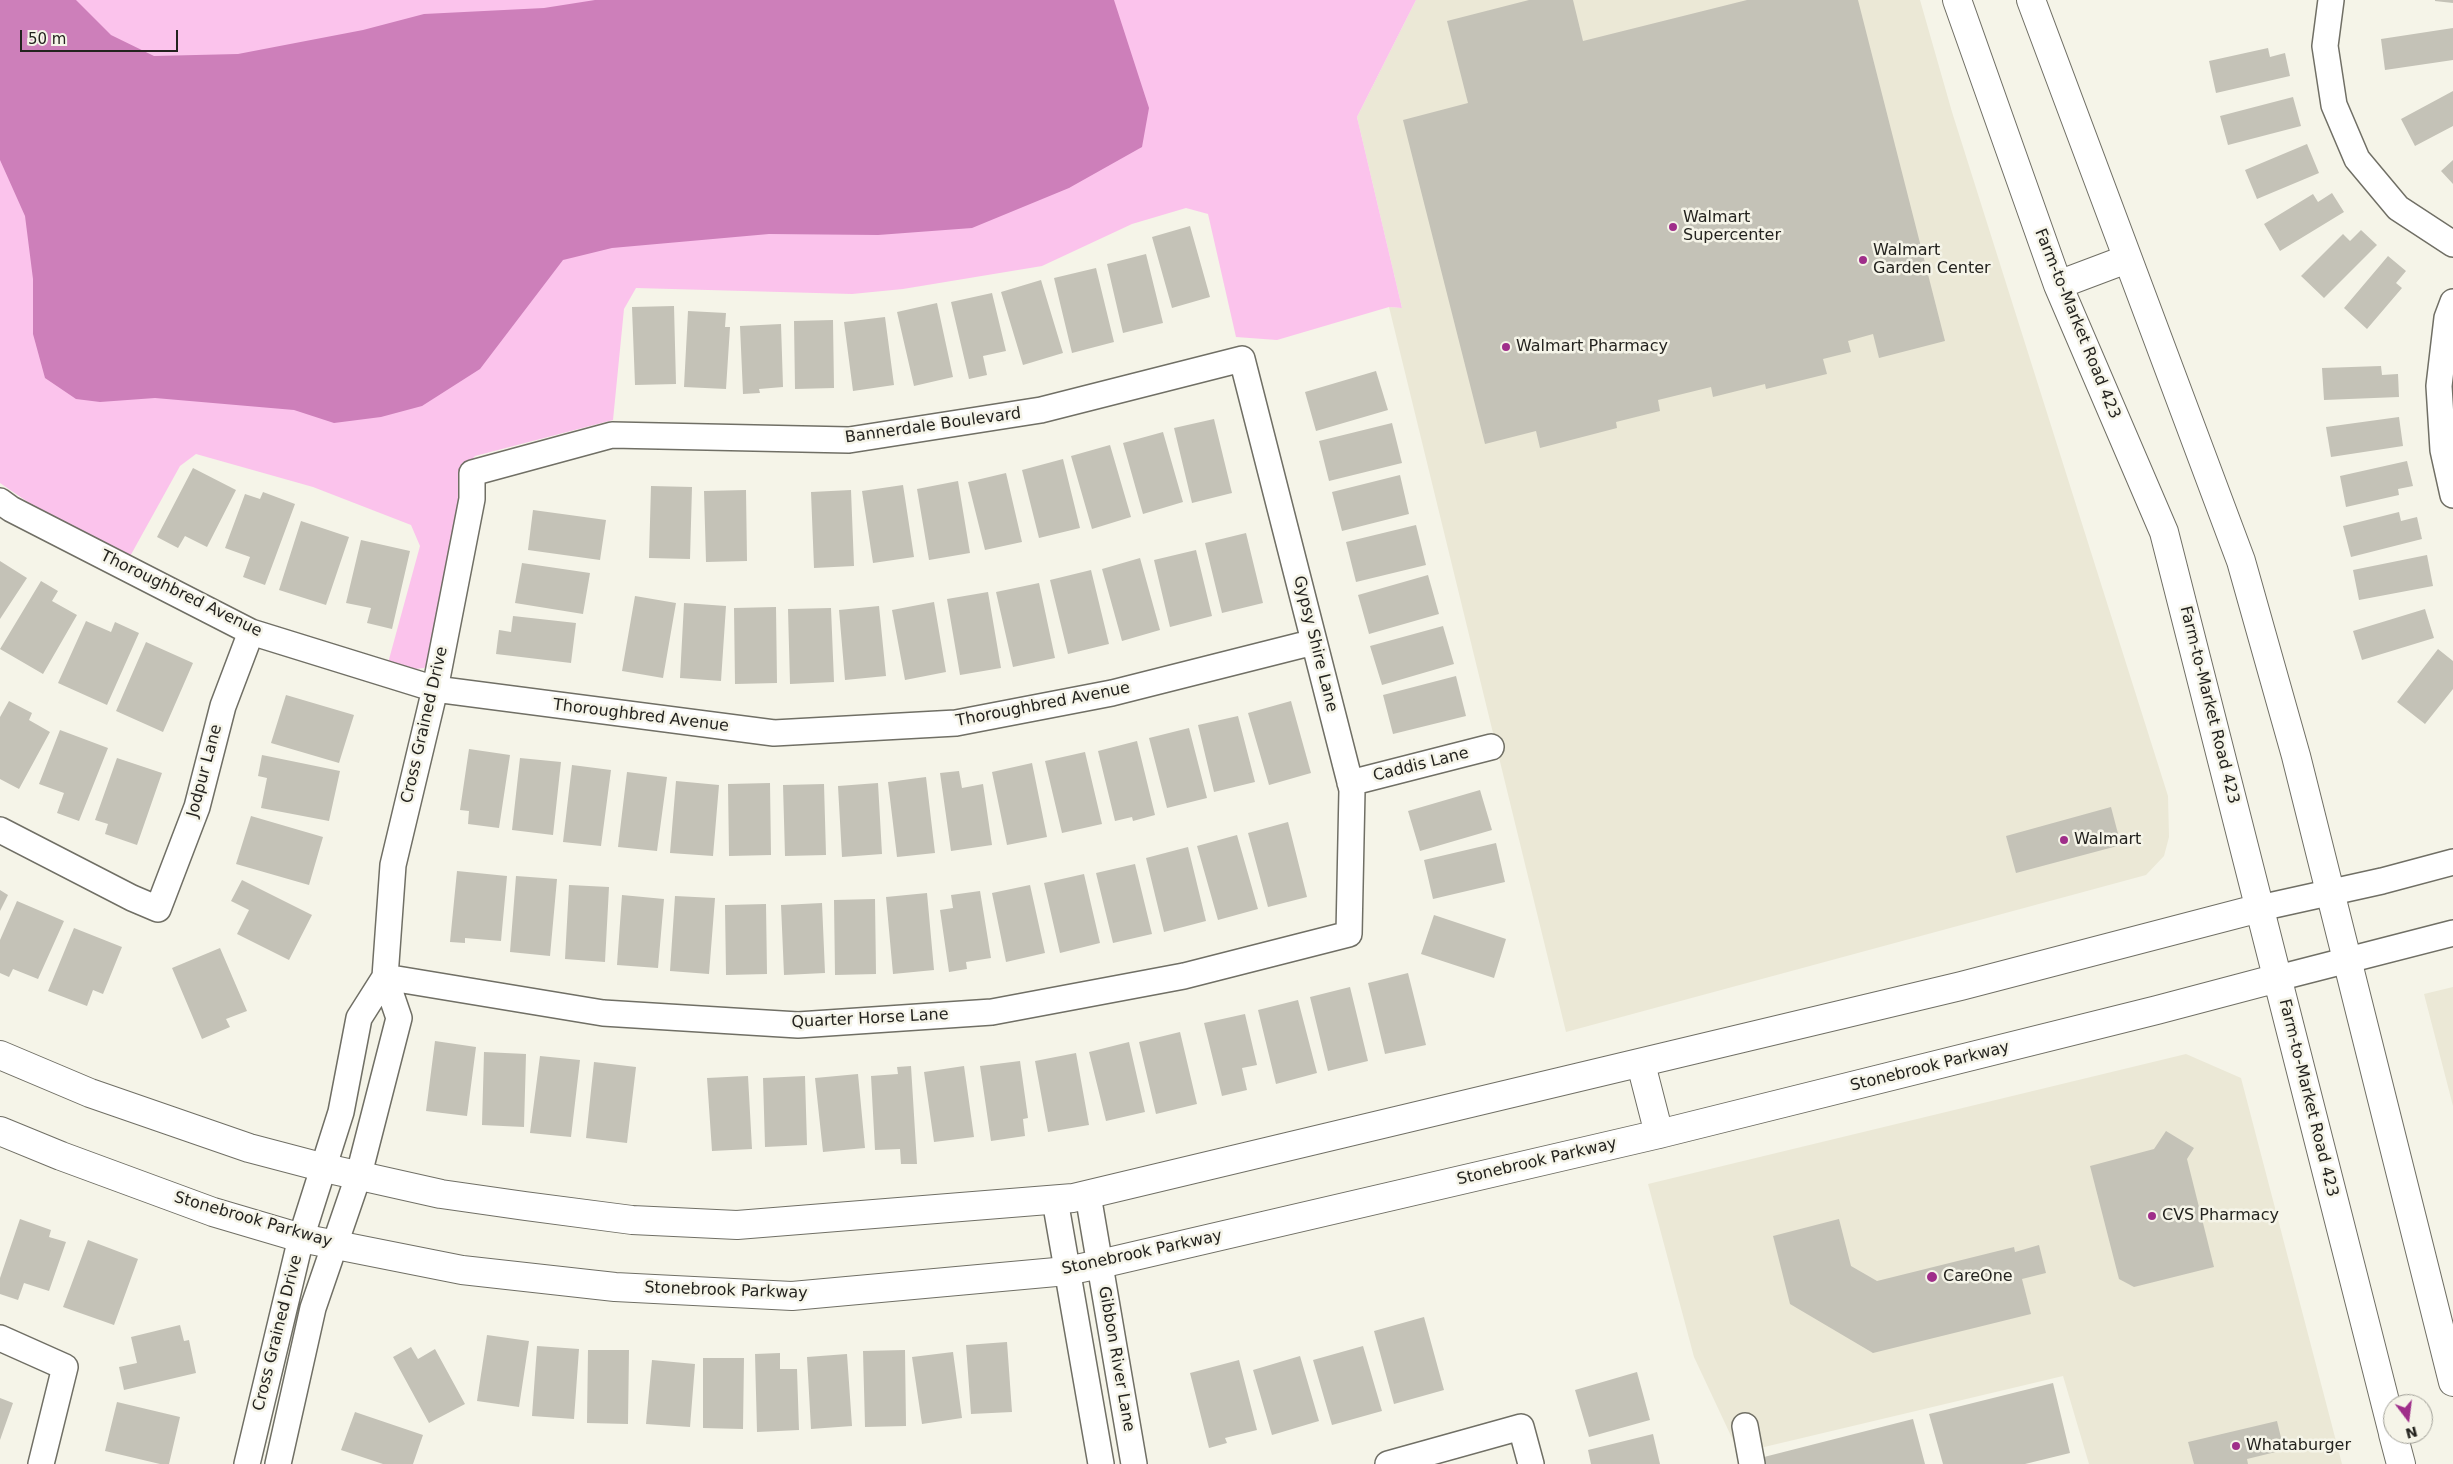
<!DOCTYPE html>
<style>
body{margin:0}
#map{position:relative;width:2453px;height:1464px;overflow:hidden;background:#f5f4e8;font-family:"DejaVu Sans",sans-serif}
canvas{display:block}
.north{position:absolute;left:2383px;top:1394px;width:50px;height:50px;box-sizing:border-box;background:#f5f4e8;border:1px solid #a1a098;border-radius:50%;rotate:165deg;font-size:14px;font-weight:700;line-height:20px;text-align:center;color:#24231f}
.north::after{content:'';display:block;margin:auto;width:18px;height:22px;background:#9f2e8a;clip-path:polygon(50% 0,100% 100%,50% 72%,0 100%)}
.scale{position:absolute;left:20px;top:30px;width:158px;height:22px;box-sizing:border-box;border:2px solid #24231f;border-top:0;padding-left:6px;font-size:15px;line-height:18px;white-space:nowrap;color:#24231f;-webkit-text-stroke:4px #f5f4e8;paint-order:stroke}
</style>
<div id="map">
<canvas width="2453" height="1464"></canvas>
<div class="north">N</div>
<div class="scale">50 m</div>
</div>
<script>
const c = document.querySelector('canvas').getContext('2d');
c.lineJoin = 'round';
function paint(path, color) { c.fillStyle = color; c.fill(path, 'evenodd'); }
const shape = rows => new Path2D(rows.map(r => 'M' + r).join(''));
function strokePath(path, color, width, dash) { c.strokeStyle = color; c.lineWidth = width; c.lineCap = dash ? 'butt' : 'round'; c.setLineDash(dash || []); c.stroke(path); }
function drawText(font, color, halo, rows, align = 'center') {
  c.font = font + ' "DejaVu Sans",sans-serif'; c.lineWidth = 5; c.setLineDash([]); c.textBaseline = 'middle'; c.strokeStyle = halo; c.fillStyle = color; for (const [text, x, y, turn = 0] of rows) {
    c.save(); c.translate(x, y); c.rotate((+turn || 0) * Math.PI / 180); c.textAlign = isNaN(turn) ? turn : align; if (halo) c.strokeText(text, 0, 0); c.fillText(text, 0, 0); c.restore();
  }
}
const built = shape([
 [1416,0,1920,0,1952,112,2168,796,2169,837,2164,856,2146,875,1566,1032,1389,307,1402,308,1357,117],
 [2453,987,2453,1106,2424,994],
 [2186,1054,2241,1078,2342,1464,2089,1464,2063,1376,1739,1453,1694,1357,1648,1184]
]);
const green = shape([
 [0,0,1416,0,1357,117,1402,308,1389,307,1277,340,1236,337,1208,214,1186,208,1132,224,1042,266,903,289,852,294,636,288,624,309,613,420,475,456,466,466,430,662,424,668,406,670,388,663,420,546,411,525,313,487,196,454,180,466,128,560,44,513,0,483]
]);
const water = shape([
 [0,0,76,0,111,35,154,56,238,54,363,30,424,14,544,8,595,0,1114,0,1149,108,1142,147,1069,188,972,228,878,235,769,234,612,248,563,260,480,369,422,406,381,417,334,423,294,410,155,398,100,402,76,399,45,378,33,334,33,279,25,216,0,160]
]);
const building = shape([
 [1529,0,1573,0,1583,41,1747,0,1858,0,1945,341,1879,358,1873,334,1848,341,1851,352,1823,359,1827,374,1766,389,1765,384,1713,397,1711,387,1658,400,1660,411,1616,422,1617,428,1540,448,1536,431,1485,444,1403,120,1468,103,1447,21],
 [2435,0,2453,0,2453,3,2435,1],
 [2453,28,2453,60,2385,70,2381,39],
 [2268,48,2270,57,2285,53,2290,76,2216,93,2209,61],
 [2453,91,2453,126,2415,146,2401,119],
 [2293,97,2301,126,2228,145,2220,116],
 [2307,144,2319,173,2257,199,2245,170],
 [2453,160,2453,184,2441,171],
 [2332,193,2344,212,2280,251,2264,224,2313,194,2318,202],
 [1190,226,1210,297,1172,308,1152,237],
 [2361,230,2377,245,2324,298,2301,276,2343,234,2350,241],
 [1146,254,1163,323,1123,333,1107,264],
 [2388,256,2406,271,2396,283,2402,288,2367,329,2344,308],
 [1096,268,1114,342,1072,353,1054,278],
 [1041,280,1063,353,1023,365,1001,292],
 [992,293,1006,351,983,356,987,375,969,379,951,302],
 [937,303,953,377,914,386,897,312],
 [674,306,676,384,635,385,632,307],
 [688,311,726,313,725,327,730,327,726,389,684,387],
 [885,317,894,385,853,391,844,322],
 [833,320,834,388,795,389,794,321],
 [781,324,783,387,759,389,760,393,743,394,740,326],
 [2381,366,2382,375,2398,374,2399,397,2324,400,2322,368],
 [1376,371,1388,410,1316,431,1305,392],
 [2399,417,2403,446,2331,457,2326,427],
 [1214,419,1232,493,1192,503,1174,428],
 [1392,423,1402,463,1329,481,1319,441],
 [1163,432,1183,502,1143,514,1123,443],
 [1110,445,1131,517,1092,529,1071,456],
 [1063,459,1080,528,1039,538,1022,470],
 [2407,461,2413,486,2398,489,2399,495,2346,507,2340,476],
 [193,468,236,490,207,547,185,536,178,548,157,537],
 [1006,473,1022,542,985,550,968,482],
 [1400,475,1409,514,1342,531,1332,492],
 [958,481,970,553,929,560,917,489],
 [903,485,914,557,873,563,862,491],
 [651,486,692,487,690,559,649,558],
 [746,490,747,561,706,562,704,491],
 [851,490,854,566,814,568,811,492],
 [263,492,295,504,265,585,243,577,250,557,225,548,245,494,260,499],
 [533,510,606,520,600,560,528,550],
 [2399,512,2401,521,2417,517,2422,539,2351,557,2343,526],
 [301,521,349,537,326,605,279,590],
 [1416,525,1426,565,1356,582,1346,542],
 [1246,533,1263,603,1222,613,1205,543],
 [361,540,410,551,392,629,367,623,371,608,346,603],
 [1196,550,1212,616,1170,627,1154,560],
 [2427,555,2433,586,2359,600,2353,570],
 [1140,558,1160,630,1122,641,1102,569],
 [0,561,27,578,0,619],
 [522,563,590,573,583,614,515,603],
 [1091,570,1109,644,1068,654,1050,580],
 [1428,575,1439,614,1369,634,1358,595],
 [41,581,58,591,52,601,77,615,43,674,0,649],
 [1039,583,1055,658,1013,667,996,592],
 [988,592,1001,668,960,675,947,599],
 [635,596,676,603,663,678,622,671],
 [934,602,946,672,905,680,892,610],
 [684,603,726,606,721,681,680,678],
 [879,606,886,676,845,680,839,610],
 [776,607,777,683,735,684,734,608],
 [831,608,834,682,790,684,788,609],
 [2425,609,2434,638,2362,660,2353,631],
 [513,616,576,623,571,663,496,654,499,630,511,632],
 [86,621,111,632,115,622,139,633,107,705,58,683],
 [1443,626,1454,664,1382,685,1370,646],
 [146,642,193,663,163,732,116,711],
 [2438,649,2453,661,2453,689,2425,724,2397,702],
 [1456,676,1466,716,1393,734,1383,695],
 [286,695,354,715,339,763,271,743],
 [9,701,32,713,29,720,50,732,19,789,0,779,0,717],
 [1291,701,1311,773,1269,785,1248,713],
 [1238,716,1255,782,1214,792,1198,725],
 [1189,728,1207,798,1167,808,1149,738],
 [60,730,108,748,79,821,57,813,64,793,39,784],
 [1137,741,1155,815,1133,821,1132,817,1115,821,1098,751],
 [469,749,510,755,499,828,468,824,469,811,460,810],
 [1085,752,1102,824,1062,833,1045,761],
 [262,755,340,771,329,821,261,808,267,778,258,776],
 [117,758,162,773,137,845,105,834,108,824,95,820],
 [520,758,561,762,553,835,512,830],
 [1032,763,1047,837,1007,845,992,772],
 [572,765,611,770,601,846,563,842],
 [959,771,962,788,983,784,992,845,951,851,940,773],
 [627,772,667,777,657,851,618,847],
 [926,777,935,853,897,857,888,782],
 [676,781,719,785,713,856,670,853],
 [770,783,771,855,729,856,728,784],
 [878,783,882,854,842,857,838,786],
 [824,784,826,855,785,856,783,785],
 [1480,790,1492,830,1420,851,1408,811],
 [2111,807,2121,845,2016,873,2006,836],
 [251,816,323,837,309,885,236,864],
 [1288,822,1307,897,1268,907,1248,833],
 [1237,835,1258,909,1218,920,1197,846],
 [1496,843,1505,882,1433,899,1424,860],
 [1188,847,1206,921,1164,932,1146,858],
 [1135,864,1152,934,1113,943,1096,873],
 [457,871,507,876,501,941,465,938,465,943,450,942],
 [1084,874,1100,943,1060,953,1044,883],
 [516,876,557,879,550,956,510,952],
 [242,880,312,915,289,960,237,934,249,910,231,901],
 [569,885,609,887,605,962,565,959],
 [1030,885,1045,953,1006,962,992,893],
 [0,890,8,895,0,911],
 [980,891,991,958,966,962,967,969,949,972,940,910,953,908,951,895],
 [927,893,934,970,893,974,886,897],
 [622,895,664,899,658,968,617,965],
 [675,896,715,898,709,974,670,971],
 [875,899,876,974,835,975,834,900],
 [17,901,64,921,38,979,13,969,9,977,0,973,0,940],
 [822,903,825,973,784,975,781,905],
 [766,904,767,974,726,975,725,905],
 [1434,915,1506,939,1494,978,1421,954],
 [74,928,122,947,103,994,93,990,87,1006,48,991],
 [220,948,247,1011,226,1019,230,1027,202,1039,172,968],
 [1408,973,1426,1045,1385,1054,1368,983],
 [1350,987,1368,1061,1328,1071,1310,997],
 [1298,1000,1317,1073,1276,1084,1258,1010],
 [1245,1014,1257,1065,1242,1068,1247,1090,1222,1096,1204,1023],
 [1180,1032,1197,1104,1156,1114,1139,1042],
 [435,1041,476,1047,467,1116,426,1111],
 [1129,1042,1145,1112,1106,1121,1089,1052],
 [484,1052,526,1054,524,1127,482,1125],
 [1076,1053,1089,1125,1048,1132,1035,1061],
 [540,1056,580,1060,571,1137,530,1133],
 [1020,1061,1028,1118,1023,1119,1025,1136,991,1141,980,1066],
 [594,1062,636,1067,627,1143,586,1138],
 [911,1066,917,1164,901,1164,900,1149,875,1150,871,1076,898,1074,897,1067],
 [964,1066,974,1137,934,1142,924,1072],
 [858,1074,865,1148,823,1152,815,1078],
 [748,1076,752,1149,712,1151,707,1078],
 [805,1076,807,1145,765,1147,763,1078],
 [2166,1131,2194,1148,2187,1159,2214,1267,2134,1287,2119,1279,2090,1166,2154,1149],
 [20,1219,51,1230,49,1237,66,1242,49,1291,24,1283,18,1300,0,1294,0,1278],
 [1839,1219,1851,1266,1877,1281,2014,1247,2015,1252,2039,1245,2046,1273,2022,1279,2031,1314,1873,1353,1790,1304,1773,1236],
 [88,1240,138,1259,114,1325,63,1307],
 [1424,1317,1444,1390,1394,1404,1374,1331],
 [180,1325,184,1341,189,1340,196,1373,124,1390,119,1367,137,1363,131,1337],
 [487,1335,529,1341,519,1407,477,1401],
 [1007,1342,1012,1412,971,1414,966,1345],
 [537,1346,579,1349,574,1419,532,1416],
 [1363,1346,1382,1411,1332,1425,1313,1360],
 [411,1347,418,1359,435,1349,465,1404,429,1423,393,1357],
 [588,1350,629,1350,628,1424,587,1423],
 [905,1350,906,1426,865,1427,863,1351],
 [953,1352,962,1418,922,1424,912,1357],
 [780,1353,780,1369,797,1369,799,1430,757,1432,755,1354],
 [847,1354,852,1426,811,1429,807,1357],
 [1300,1356,1319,1421,1272,1435,1253,1370],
 [703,1358,744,1358,743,1429,703,1428],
 [652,1360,695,1364,690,1427,646,1424],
 [1239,1360,1257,1430,1225,1438,1227,1443,1209,1448,1190,1373],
 [1637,1372,1650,1420,1589,1437,1575,1390],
 [2053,1383,2070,1453,2025,1464,1943,1464,1929,1414],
 [0,1398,13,1403,0,1440],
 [117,1402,180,1417,169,1464,160,1464,105,1451],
 [355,1412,423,1435,413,1464,383,1464,341,1450],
 [1913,1419,1925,1464,1766,1464,1764,1457],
 [2277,1421,2284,1450,2247,1459,2248,1464,2194,1464,2188,1442],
 [1653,1434,1660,1464,1591,1464,1588,1450]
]);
const minor = shape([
 [2331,0,2325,46,2334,105,2357,159,2398,208,2453,244],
 [2453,302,2447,318,2439,386,2443,450,2453,495],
 [0,501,11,509,251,632,435,689,774,733,956,723,1112,693,1314,642],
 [1350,783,1491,747],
 [0,830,132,898,158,909,197,807,223,706,251,632],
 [2260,908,2382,881,2453,862],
 [2278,978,2453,933],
 [1088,1195,1134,1464],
 [1055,1200,1101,1464],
 [0,1338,65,1367,41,1464],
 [1745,1426,1752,1464],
 [247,1464,301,1238,341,1112,359,1018,385,977],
 [278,1464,313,1308,359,1174,399,1018,385,977,393,865,435,689,472,499,472,473,612,435,849,440,1041,410,1242,359,1352,790,1349,934,1184,976,992,1012,798,1025,603,1013,385,977],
 [1388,1464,1521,1427,1531,1464]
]);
const major = shape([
 [1957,0,2058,285,2164,532,2393,1433],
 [2031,0,2241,561,2296,756,2453,1382],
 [2058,285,2127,259],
 [0,1055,90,1093,249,1148,325,1168,441,1194,525,1206,632,1220,737,1225,1073,1198,1961,986,2260,908],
 [1641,1064,1659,1134],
 [0,1131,61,1156,213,1212,301,1238,462,1270,615,1287,792,1296,1067,1271,1100,1264,1659,1134,2157,1010,2278,978],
 [2393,1434,2401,1464]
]);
const markers = [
 [1673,227,5,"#9f2e8a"],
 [1863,260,5,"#9f2e8a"],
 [1506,347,5,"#9f2e8a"],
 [2064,840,5,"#9f2e8a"],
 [2152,1216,5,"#9f2e8a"],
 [1932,1277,6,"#9f2e8a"],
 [2236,1446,5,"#9f2e8a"]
];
const poiNames = [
 ["Walmart",1683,218],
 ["Supercenter",1683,236],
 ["Walmart",1873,251],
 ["Garden Center",1873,269],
 ["Walmart Pharmacy",1516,347],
 ["Walmart",2074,840],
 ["CVS Pharmacy",2162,1216],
 ["CareOne",1943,1277],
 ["Whataburger",2246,1446]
];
const streetNames = [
 ["Farm-to-Market Road 423",2077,324,68],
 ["Bannerdale Boulevard",933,426,-8],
 ["Thoroughbred Avenue",181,594,26],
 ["Gypsy Shire Lane",1315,644,76],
 ["Thoroughbred Avenue",1043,705,-11],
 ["Farm-to-Market Road 423",2209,705,76],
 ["Thoroughbred Avenue",641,716,7],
 ["Cross Grained Drive",425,725,-77],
 ["Caddis Lane",1421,765,-14],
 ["Jodpur Lane",205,771,-75],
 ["Quarter Horse Lane",870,1019,-3],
 ["Stonebrook Parkway",1930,1067,-14],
 ["Farm-to-Market Road 423",2308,1098,76],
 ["Stonebrook Parkway",1537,1162,-13],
 ["Stonebrook Parkway",253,1220,16],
 ["Stonebrook Parkway",1142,1253,-12],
 ["Stonebrook Parkway",726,1291,2],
 ["Cross Grained Drive",278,1333,-76],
 ["Gibbon River Lane",1116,1359,80]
];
paint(built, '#ebe8d6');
paint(green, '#fbc3ec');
paint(water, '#cd7fba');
paint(building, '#c4c2b7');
strokePath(minor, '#706f65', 28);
strokePath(major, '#706f65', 30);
strokePath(minor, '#fff', 25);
strokePath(major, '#fff', 28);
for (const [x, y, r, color] of markers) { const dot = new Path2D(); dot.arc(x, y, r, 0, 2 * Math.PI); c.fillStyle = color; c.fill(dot); strokePath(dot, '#f5f4e8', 2); }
drawText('16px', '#24231f', '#f5f4e8', poiNames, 'left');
drawText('16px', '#24231f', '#f5f4e8', streetNames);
</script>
